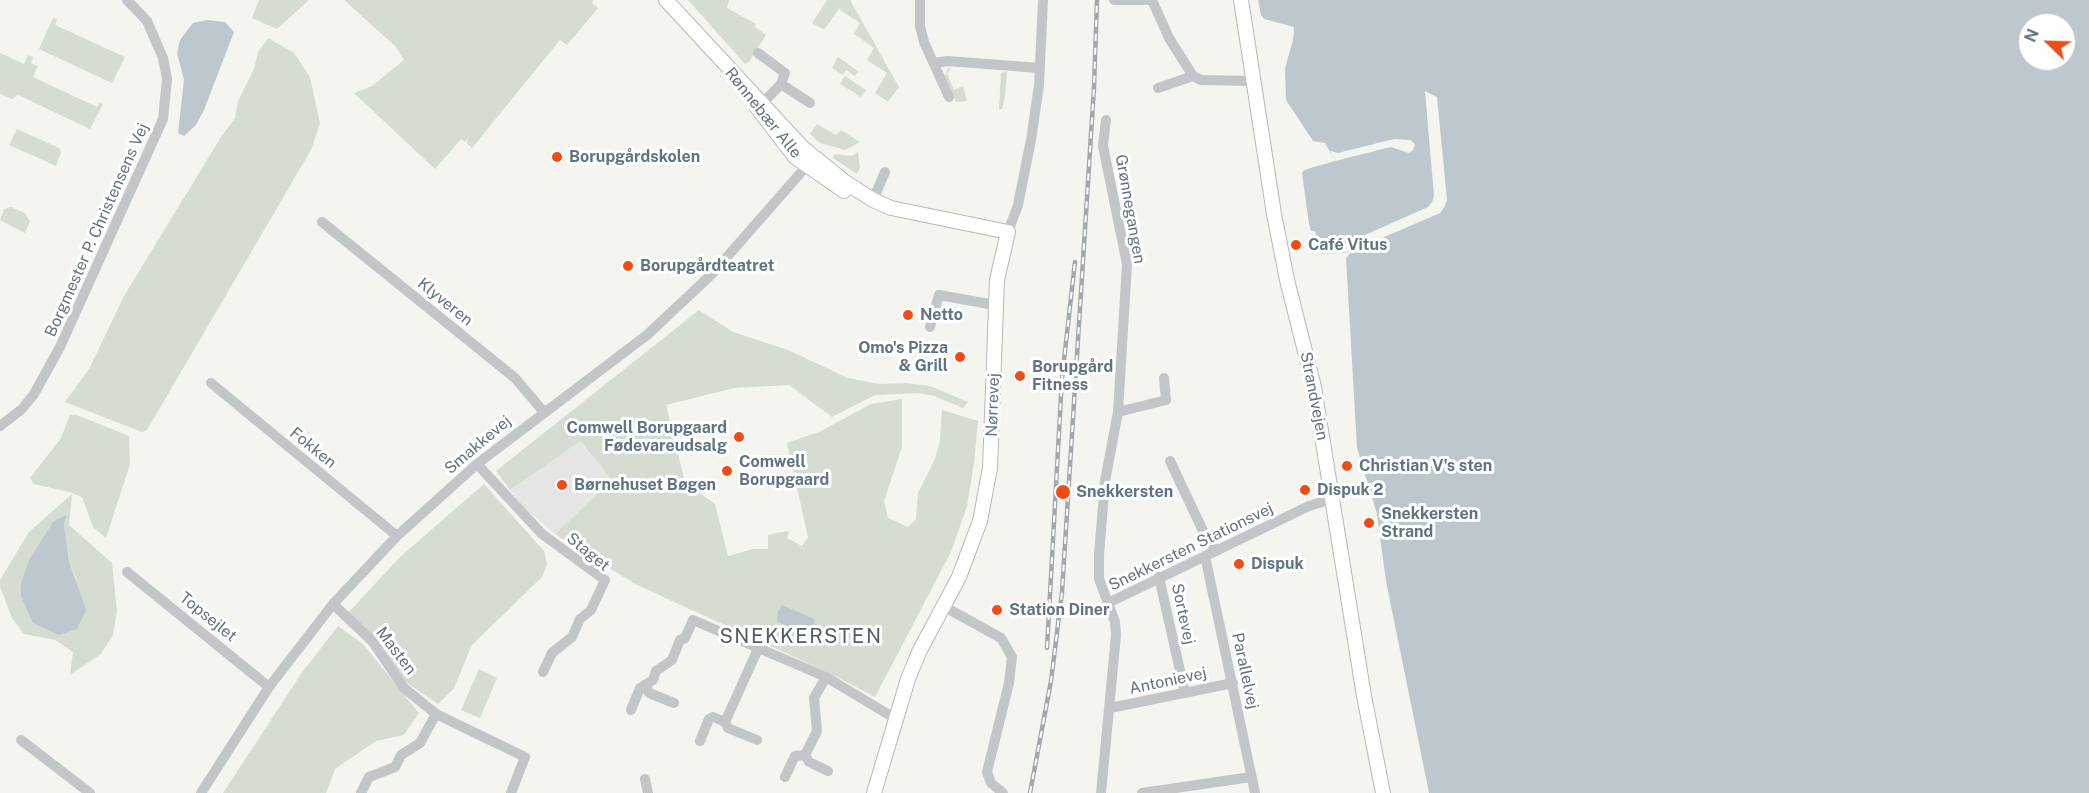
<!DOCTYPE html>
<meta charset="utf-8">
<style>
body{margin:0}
#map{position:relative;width:2089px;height:793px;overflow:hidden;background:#f5f5f0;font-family:"Public Sans",sans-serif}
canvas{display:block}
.north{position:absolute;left:2017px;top:12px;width:60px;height:60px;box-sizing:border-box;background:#fff;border:2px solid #c0c7ce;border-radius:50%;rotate:293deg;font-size:16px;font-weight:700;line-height:24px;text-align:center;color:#617484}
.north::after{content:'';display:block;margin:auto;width:21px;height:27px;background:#ef4c16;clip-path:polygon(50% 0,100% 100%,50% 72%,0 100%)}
</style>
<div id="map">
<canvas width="2089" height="793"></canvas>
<div class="north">N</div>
</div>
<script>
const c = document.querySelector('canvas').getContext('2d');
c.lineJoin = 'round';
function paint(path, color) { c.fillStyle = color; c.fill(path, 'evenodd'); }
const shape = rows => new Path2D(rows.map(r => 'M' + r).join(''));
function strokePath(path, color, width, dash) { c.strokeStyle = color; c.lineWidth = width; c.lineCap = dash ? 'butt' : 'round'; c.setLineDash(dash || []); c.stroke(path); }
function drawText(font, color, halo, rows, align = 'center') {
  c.font = font + ' "Public Sans",sans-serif'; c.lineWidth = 6; c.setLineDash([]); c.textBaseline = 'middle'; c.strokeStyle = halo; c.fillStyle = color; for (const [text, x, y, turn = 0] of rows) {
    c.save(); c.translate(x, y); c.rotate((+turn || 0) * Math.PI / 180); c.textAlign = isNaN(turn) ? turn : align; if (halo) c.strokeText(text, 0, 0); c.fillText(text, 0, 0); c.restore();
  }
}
const built = shape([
 [579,441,612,480,555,534,521,505,510,490]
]);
const green = shape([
 [259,0,309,0,277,29,252,18],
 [344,0,593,0,592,3,598,8,567,45,560,40,472,148,467,144,468,138,465,142,461,139,435,169,354,93,372,86,404,60,396,47],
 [688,0,729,0,727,8,756,24,755,27,766,35,749,62,745,64],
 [827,0,850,0,899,87,888,102,875,93,887,73,867,60,874,48,854,34,860,23,839,9,824,30,812,23],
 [53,18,57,19,55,25,125,57,112,83,39,49],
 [268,38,294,53,310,77,320,124,311,150,147,430,142,432,65,402,89,369,124,296,221,137,235,118,238,101,254,69,258,52],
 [0,53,24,64,28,55,33,57,31,63,38,66,33,77,97,107,100,103,103,104,90,129,18,95,12,99,0,94],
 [838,57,858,71,855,76,846,70,843,75,832,68],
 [948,68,951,68,947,74,954,90,963,86,967,101,956,102,945,76],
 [1007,71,1005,97,1002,109,999,109,1001,73],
 [845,76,866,90,861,97,840,84],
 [817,124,836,135,841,130,860,142,845,150,820,143,810,134],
 [17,129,59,148,61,152,56,166,9,145],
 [858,152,860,168,857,174,833,158,834,154,852,156],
 [11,207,25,213,30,221,25,233,0,220,4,209],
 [699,310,733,332,788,350,848,378,879,384,907,383,930,386,968,402,963,408,934,396,919,393,875,395,832,417,789,385,734,388,666,405,685,482,715,504,728,556,753,549,768,549,768,535,786,531,789,532,787,538,802,546,808,537,787,443,819,432,871,404,902,399,902,447,884,501,888,518,908,527,916,519,918,493,935,459,940,440,942,410,978,421,974,463,967,506,951,552,875,697,827,672,635,584,555,534,612,480,580,441,510,490,496,471],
 [70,415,77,415,129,436,130,464,106,538,93,527,82,497,69,492,34,484,30,478,61,438],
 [484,484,544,551,547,564,542,577,472,645,454,688,438,704,407,683,348,613,400,557],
 [72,494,69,525,112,563,117,611,113,635,101,654,70,675,73,652,55,640,24,634,12,618,0,587,0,580,29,532],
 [64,525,69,561,77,580,34,552,48,532],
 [338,626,363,644,419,713,404,735,376,741,335,769,326,793,223,793,301,674],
 [479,669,497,678,480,718,461,710]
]);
const water = shape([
 [1258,0,2089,0,2089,793,1429,793,1386,581,1377,514,1357,448,1346,258,1351,252,1322,254,1315,231,1311,231,1309,224,1302,173,1304,170,1335,161,1325,143,1313,141,1286,100,1285,68,1293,40,1294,27,1264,19,1261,15],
 [2029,24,2065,24,2065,60,2029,60],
 [207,20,225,22,234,32,204,110,196,125,184,136,178,133,184,80,177,53,180,40,193,23],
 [66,515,64,525,69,561,86,610,77,629,59,635,33,623,21,596,21,584,29,560,53,522],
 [782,605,814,619,815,632,812,635,777,622,778,611]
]);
const pier = shape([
 [1425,91,1437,97,1447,200,1444,208,1440,213,1352,251,1322,254,1428,207,1432,202,1434,196],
 [1394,139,1410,140,1415,144,1413,150,1409,153,1391,147,1335,161,1330,151,1338,153]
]);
const minor = shape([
 [920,0,920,26,924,42,949,97],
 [1114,0,1152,0,1169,38,1193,76,1201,80,1253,81],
 [934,63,947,61,1040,68],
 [781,84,810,103],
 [1158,88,1193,76],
 [758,108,781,84,785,73,758,53],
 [1106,120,1103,146,1127,264,1118,412,1105,481,1099,555,1099,579,1108,603,1309,506,1332,499],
 [873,200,885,172],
 [322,222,515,378,543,411],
 [1008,232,1018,205,1031,140,1039,85,1043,0],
 [930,327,939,295,995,305],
 [211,383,397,536],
 [1118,412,1166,400,1164,378],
 [0,426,22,409,34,394,60,347,163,119,167,79,163,58,147,21,127,0],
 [1170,461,1204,533,1216,551],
 [477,464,542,534,605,580,591,610,580,619,572,637,552,653,543,672],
 [1205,556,1255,793],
 [127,572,269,687],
 [1159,577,1185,693],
 [333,604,372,641,404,688,436,714,525,757,511,793],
 [943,606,1001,638,1012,657,1009,683,987,772,991,783,1003,793],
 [646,686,649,693,674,703],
 [1110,708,1233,683],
 [631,710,640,688,653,680,656,671,672,660,680,640,685,638,693,620,826,677,896,719],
 [725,722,728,728,757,740],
 [21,740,90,793],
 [700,741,709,719,713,717,725,722,758,649],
 [805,755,809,762,828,771],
 [785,777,795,756,805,755,817,731,814,698,826,677],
 [645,779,648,793],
 [201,793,269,687,333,604,397,536,477,464,647,335,712,274,811,161],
 [361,793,369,777,395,767,401,755,420,743,436,714],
 [1101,793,1116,635,1115,622,1108,603],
 [1142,793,1251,777]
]);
const major = shape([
 [666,0,803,148,845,182,873,200,891,208,1008,232,997,280,990,468,980,521,959,577,919,652,908,679,874,793],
 [1241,0,1274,214,1287,280,1314,387,1364,696,1383,793],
 [756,106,795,157,844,191]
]);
const rail = shape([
 [1047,648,1062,378,1075,262],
 [1030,793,1051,681,1062,592,1094,87,1097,0]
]);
const markers = [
 [557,157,6,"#ef4c16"],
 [1296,245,6,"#ef4c16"],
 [628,266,6,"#ef4c16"],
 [908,315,6,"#ef4c16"],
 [960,357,6,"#ef4c16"],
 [1020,376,6,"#ef4c16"],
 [739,437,6,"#ef4c16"],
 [1347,466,6,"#ef4c16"],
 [727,471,6,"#ef4c16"],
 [562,485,6,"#ef4c16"],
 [1305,490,6,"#ef4c16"],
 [1063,492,8,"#ef4c16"],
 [1369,523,6,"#ef4c16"],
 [1239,564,6,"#ef4c16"],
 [997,610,6,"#ef4c16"]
];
const streetNames = [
 ["Rønnebær Alle",763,113,51],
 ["Grønnegangen",1130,209,80],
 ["Borgmester P. Christensens Vej",97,230,-66],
 ["Klyveren",445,302,39],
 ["Strandvejen",1314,396,79],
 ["Nørrevej",993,405,-88],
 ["Smakkevej",478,445,-40],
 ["Fokken",313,448,39],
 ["Snekkersten Stationsvej",1191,547,-26],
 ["Staget",588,552,39],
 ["Sortevej",1183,614,78],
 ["Topsejlet",208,617,39],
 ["Masten",396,651,53],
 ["Parallelvej",1245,671,78],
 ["Antonievej",1168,681,-12]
];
const poiNames = [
 ["Borupgårdskolen",569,157],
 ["Café Vitus",1308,245],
 ["Borupgårdteatret",640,266],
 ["Netto",920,315],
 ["Omo's Pizza",948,348,"right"],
 ["& Grill",948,366,"right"],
 ["Borupgård",1032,367],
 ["Fitness",1032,385],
 ["Comwell Borupgaard",727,428,"right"],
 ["Fødevareudsalg",727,446,"right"],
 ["Comwell",739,462],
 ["Borupgaard",739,480],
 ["Christian V's sten",1359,466],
 ["Børnehuset Bøgen",574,485],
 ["Dispuk 2",1317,490],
 ["Snekkersten",1076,492],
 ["Snekkersten",1381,514],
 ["Strand",1381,532],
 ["Dispuk",1251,564],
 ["Station Diner",1009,610]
];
const quarterNames = [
 ["SNEKKERSTEN",801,637]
];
paint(built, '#e5e6e4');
paint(green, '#d5dcd1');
paint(water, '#bcc8cd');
paint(pier, '#f5f5f0');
strokePath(major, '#b5b9bd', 16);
strokePath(minor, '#c2c6c9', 10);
strokePath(major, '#fff', 14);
strokePath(rail, '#a2a8ae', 4.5);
strokePath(rail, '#fff', 2, [7]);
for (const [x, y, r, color] of markers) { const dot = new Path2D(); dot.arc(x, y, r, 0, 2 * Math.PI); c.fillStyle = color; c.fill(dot); strokePath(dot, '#fff', 2); }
drawText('16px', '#617484', '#fff', streetNames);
drawText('bold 16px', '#617484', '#fff', poiNames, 'left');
c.letterSpacing = '1.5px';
drawText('20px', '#505d68', '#fff', quarterNames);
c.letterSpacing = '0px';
</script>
